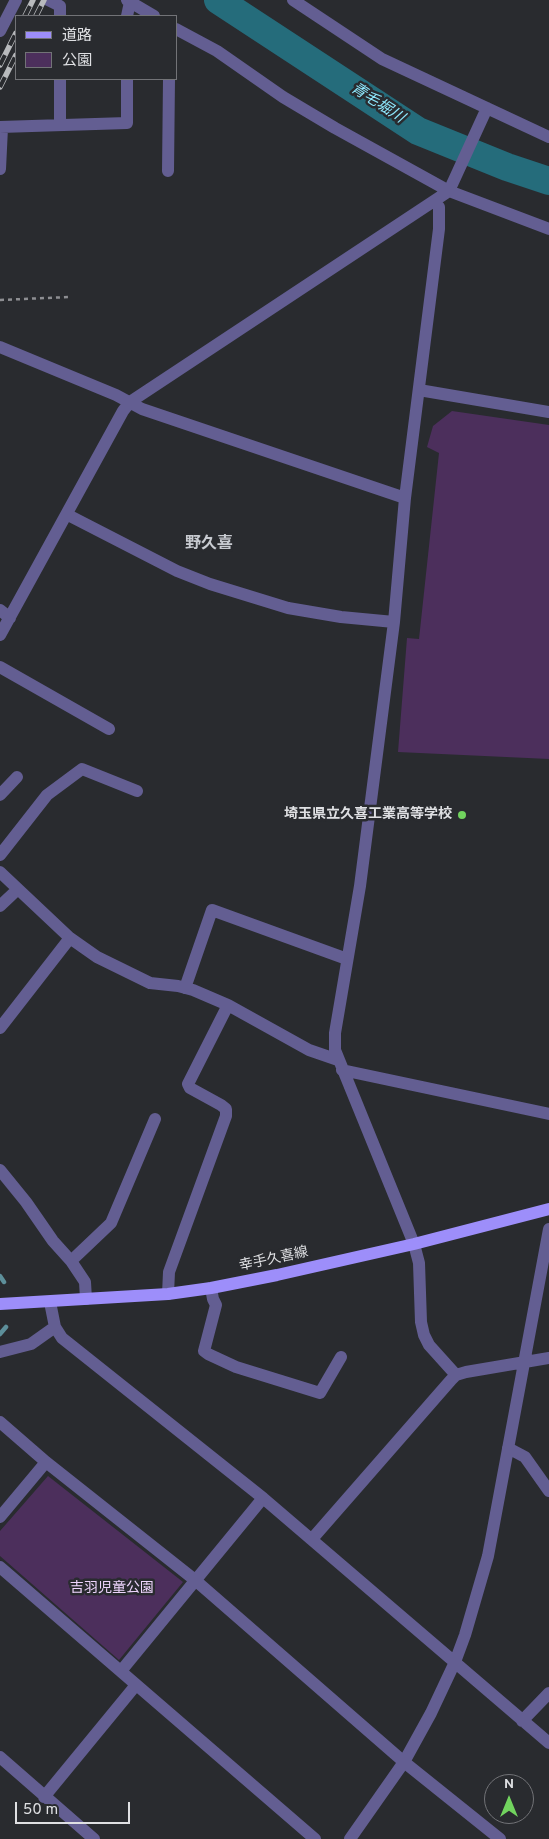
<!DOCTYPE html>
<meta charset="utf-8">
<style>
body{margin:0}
#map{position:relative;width:549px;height:1839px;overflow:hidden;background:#292b2f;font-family:Overpass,"Noto Sans JP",sans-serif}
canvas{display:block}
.legend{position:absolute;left:15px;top:15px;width:162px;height:65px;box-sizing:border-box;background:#292b2f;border:1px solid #727377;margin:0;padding:6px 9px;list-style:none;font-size:15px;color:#dfe0e3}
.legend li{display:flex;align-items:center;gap:10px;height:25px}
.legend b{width:25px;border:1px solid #727377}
.north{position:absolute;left:484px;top:1774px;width:50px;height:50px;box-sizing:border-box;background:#292b2f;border:1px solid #727377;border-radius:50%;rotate:0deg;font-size:14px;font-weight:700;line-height:20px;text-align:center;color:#dfe0e3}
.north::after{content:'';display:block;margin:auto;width:18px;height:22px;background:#71d35e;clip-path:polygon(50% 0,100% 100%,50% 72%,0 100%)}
.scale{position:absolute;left:15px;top:1802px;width:115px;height:22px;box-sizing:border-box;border:2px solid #dfe0e3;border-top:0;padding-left:6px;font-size:15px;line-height:18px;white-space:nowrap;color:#dfe0e3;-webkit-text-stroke:4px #292b2f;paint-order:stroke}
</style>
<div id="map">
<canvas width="549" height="1839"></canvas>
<ul class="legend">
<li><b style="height:6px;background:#9d8efa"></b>道路</li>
<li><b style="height:14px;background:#4c2f5c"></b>公園</li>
</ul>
<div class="north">N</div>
<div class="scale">50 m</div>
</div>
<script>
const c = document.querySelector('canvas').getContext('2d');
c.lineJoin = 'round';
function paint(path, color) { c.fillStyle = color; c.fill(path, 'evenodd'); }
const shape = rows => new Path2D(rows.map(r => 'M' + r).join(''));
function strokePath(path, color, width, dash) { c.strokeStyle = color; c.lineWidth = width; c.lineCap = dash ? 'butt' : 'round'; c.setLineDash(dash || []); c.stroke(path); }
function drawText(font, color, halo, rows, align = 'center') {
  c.font = font + ' Overpass,"Noto Sans JP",sans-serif'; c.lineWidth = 5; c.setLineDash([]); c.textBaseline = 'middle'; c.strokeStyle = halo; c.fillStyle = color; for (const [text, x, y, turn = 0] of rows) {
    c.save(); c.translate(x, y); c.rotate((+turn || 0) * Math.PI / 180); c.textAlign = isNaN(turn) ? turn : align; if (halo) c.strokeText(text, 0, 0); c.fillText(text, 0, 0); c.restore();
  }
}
const green = shape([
 [452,411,549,425,549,759,398,752,407,638,419,639,439,453,427,447,433,426],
 [48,1476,183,1582,119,1660,0,1556,0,1531]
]);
const stream = shape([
 [0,1276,4,1282],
 [0,1334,6,1327]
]);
const river = shape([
 [218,0,418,131,507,167,549,181]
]);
const path = shape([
 [0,300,69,297]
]);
const minor = shape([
 [48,0,60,6,60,16],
 [127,0,154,16],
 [293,0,382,59,549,137],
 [127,16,130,2],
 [176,29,217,51,283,97,335,128,449,191,549,229],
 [0,31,16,0],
 [60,79,60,124],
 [0,127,127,123,127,79],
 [0,169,2,128],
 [168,171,169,79],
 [434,201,439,207,439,229,405,498,394,622,360,886,335,1033,335,1050,414,1244,419,1263,421,1322,424,1335,429,1345,456,1375],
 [0,347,116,395,142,409,405,498],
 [419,390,549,412],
 [68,515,177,571,210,584,288,608,341,617,394,622],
 [0,610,10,618],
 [0,635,123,411,130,402,449,191,487,108],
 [0,667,109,729],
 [0,795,17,777],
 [0,855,47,795,82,769,137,791],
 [0,872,70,938,97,957,150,983,178,986,193,990,228,1005,309,1050,338,1060],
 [0,906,18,889],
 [185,988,212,910,347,959],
 [0,1028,70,938],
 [342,1070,549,1114],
 [0,1170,26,1202,53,1241,71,1261,85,1282,86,1299],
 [71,1261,111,1223,155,1119],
 [211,1288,213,1299,216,1305,204,1351,208,1354,236,1367,320,1393,341,1357],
 [168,1294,169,1272,226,1116,226,1109,221,1105,190,1088,188,1084,228,1005],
 [50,1302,55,1327,62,1338,263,1498,549,1743],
 [0,1352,31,1344,55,1327],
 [0,1422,46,1462,195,1580,404,1762,500,1839],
 [508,1448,525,1457,549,1491],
 [0,1517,46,1462],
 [312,1539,451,1380,456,1375,466,1372,549,1358],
 [0,1567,315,1839],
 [121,1671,263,1498],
 [522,1721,549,1693],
 [0,1757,94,1839],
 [44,1797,136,1685],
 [350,1839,404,1762,431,1713,455,1662,465,1635,488,1556,549,1229]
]);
const major = shape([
 [0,1304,168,1294,211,1288,277,1275,414,1244,549,1209]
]);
const rail = shape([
 [25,16,33,0],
 [36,16,44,0],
 [0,65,16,33],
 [0,87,16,55]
]);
const markers = [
 [462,815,5,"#71d35e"]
];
const poiNames = [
 ["埼玉県立久喜工業高等学校",452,815]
];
const streetNames = [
 ["幸手久喜線",274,1260,-12]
];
const parkNames = [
 ["吉羽児童公園",112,1589]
];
const waterNames = [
 ["青毛堀川",377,104,33]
];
const quarterNames = [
 ["野久喜",209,545]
];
paint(green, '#4c2f5c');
strokePath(stream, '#5d8f9a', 4.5);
strokePath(river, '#256c7b', 28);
strokePath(path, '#8d8e92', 2.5, [4, 4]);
strokePath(minor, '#635e92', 12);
strokePath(major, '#9d8efa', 12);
strokePath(rail, '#b8babd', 5.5);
strokePath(rail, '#292b2f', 4, [11]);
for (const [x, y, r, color] of markers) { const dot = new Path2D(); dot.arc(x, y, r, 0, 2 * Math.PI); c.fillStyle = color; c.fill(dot); strokePath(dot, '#292b2f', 2); }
drawText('bold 14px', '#dfe0e3', '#292b2f', poiNames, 'right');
drawText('14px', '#dfe0e3', '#292b2f', streetNames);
drawText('14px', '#edd4fc', '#292b2f', parkNames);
drawText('italic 15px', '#8de7fc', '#292b2f', waterNames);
drawText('bold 16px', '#c8cbd1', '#292b2f', quarterNames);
</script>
